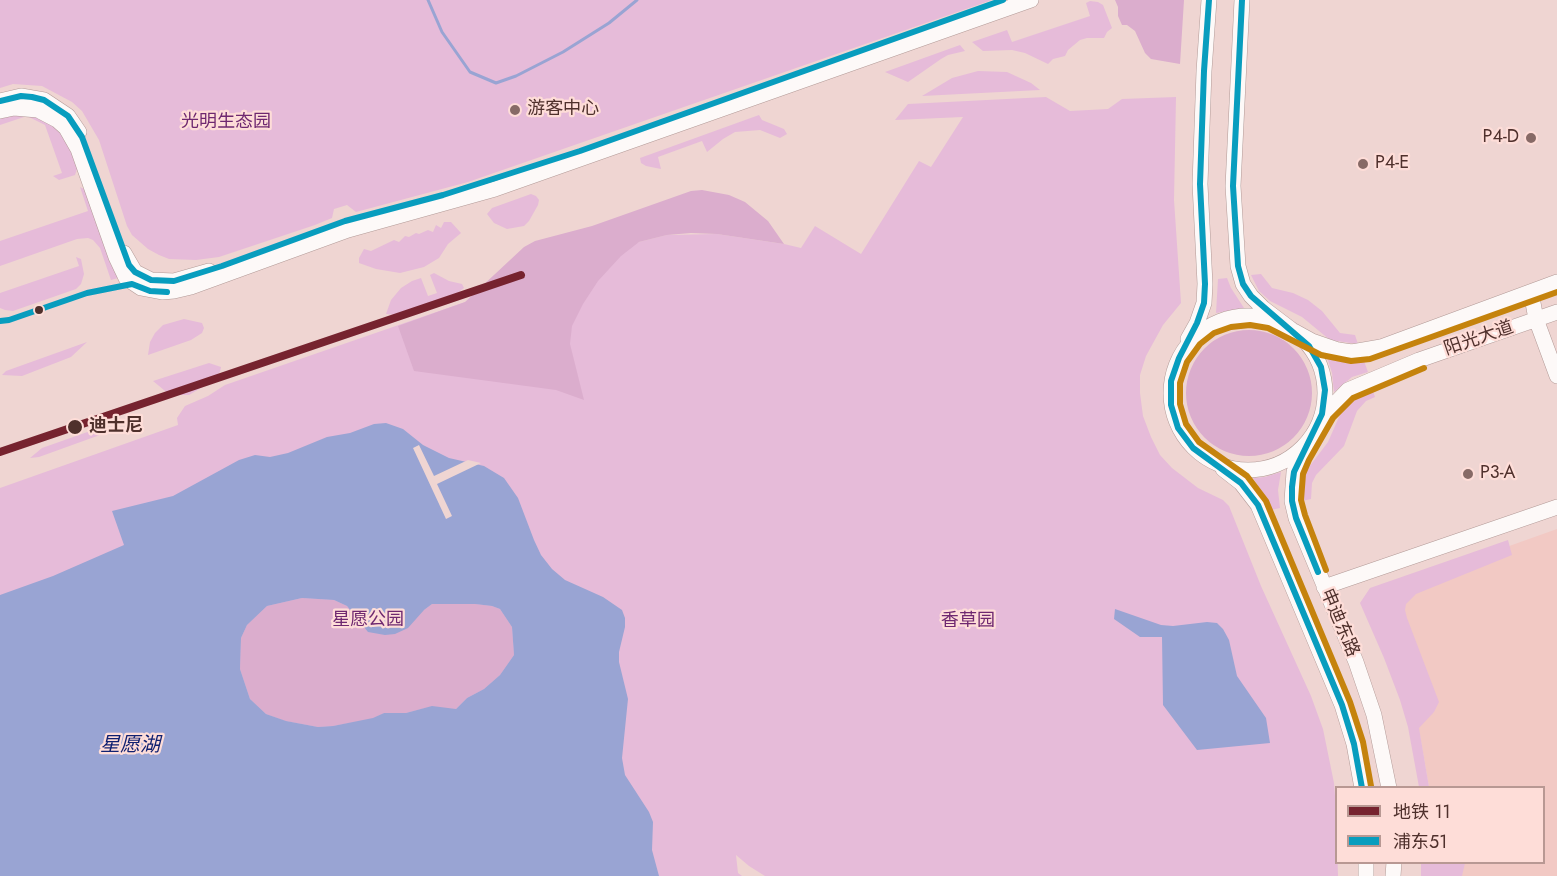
<!DOCTYPE html>
<meta charset="utf-8">
<style>
body{margin:0}
#map{position:relative;width:1557px;height:876px;overflow:hidden;background:#efd5d2;font-family:Jost,"Noto Sans SC",sans-serif}
canvas{display:block}
.legend{position:absolute;left:1335px;top:786px;width:210px;height:78px;box-sizing:border-box;background:#feddd8;border:2px solid #b89893;margin:0;padding:8px 10px;list-style:none;font-size:18px;color:#4f302c}
.legend li{display:flex;align-items:center;gap:12px;height:30px}
.legend b{width:30px;border:2px solid #b89893}
</style>
<div id="map">
<canvas width="1557" height="876"></canvas>
<ul class="legend">
<li><b style="height:8px;background:#76232f"></b>地铁 11</li>
<li><b style="height:8px;background:#089dbe"></b>浦东51</li>
</ul>
</div>
<script>
const c = document.querySelector('canvas').getContext('2d');
c.lineJoin = 'round';
function paint(path, color) { c.fillStyle = color; c.fill(path, 'evenodd'); }
const shape = rows => new Path2D(rows.map(r => 'M' + r).join(''));
function strokePath(path, color, width, dash) { c.strokeStyle = color; c.lineWidth = width; c.lineCap = dash ? 'butt' : 'round'; c.setLineDash(dash || []); c.stroke(path); }
function drawText(font, color, halo, rows, align = 'center') {
  c.font = font + ' Jost,"Noto Sans SC",sans-serif'; c.lineWidth = 4.5; c.setLineDash([]); c.textBaseline = 'middle'; c.strokeStyle = halo; c.fillStyle = color; for (const [text, x, y, turn = 0] of rows) {
    c.save(); c.translate(x, y); c.rotate((+turn || 0) * Math.PI / 180); c.textAlign = isNaN(turn) ? turn : align; if (halo) c.strokeText(text, 0, 0); c.fillText(text, 0, 0); c.restore();
  }
}
const built = shape([
 [1557,529,1557,876,1433,876,1433,863,1544,862,1544,788,1429,787,1420,735,1383,591]
]);
const green = shape([
 [0,0,992,0,468,182,356,212,347,205,334,209,332,218,315,225,219,257,196,260,169,259,159,255,148,249,132,235,127,226,99,140,82,111,72,102,42,86,13,84,0,88],
 [1090,1,1098,2,1103,5,1112,28,1107,32,1104,38,1087,38,1080,40,1068,50,1065,56,1053,59,1048,64,1025,53,1012,50,983,51,972,42,1007,30,1012,42,1090,16,1086,3],
 [960,45,965,51,948,55,941,59,908,82,885,72],
 [978,71,1007,72,1031,83,1040,90,922,96,952,78],
 [1046,97,1070,111,1108,109,1122,99,1176,97,1174,200,1181,303,1163,325,1146,356,1140,375,1140,393,1143,416,1151,437,1160,455,1172,468,1198,488,1223,500,1229,506,1261,586,1311,696,1323,729,1334,783,1336,808,1338,876,765,876,749,866,736,855,738,873,742,876,0,876,0,488,178,425,177,418,185,406,208,396,225,385,639,242,667,235,717,234,784,244,801,248,815,226,861,254,919,161,931,167,963,117,895,120,908,104],
 [17,113,46,119,68,140,78,166,75,175,59,180,53,176,62,173,45,125,27,116,0,125,0,117],
 [759,115,762,120,784,129,787,134,780,138,760,130,735,132,723,139,707,152,702,141,658,157,661,169,646,166,641,163,640,158],
 [80,187,88,191,118,278,111,280,100,248,93,240,88,238,77,239,0,266,0,241,88,211],
 [531,194,536,196,539,200,538,205,529,221,524,226,507,229,494,223,487,214,492,208],
 [444,222,451,222,461,233,448,244,439,258,424,267,400,273,376,269,359,263,359,258,364,249,371,251,394,240,399,242,405,236,409,237,416,233,419,234,428,230,433,232,436,225,441,228],
 [76,257,81,259,84,274,81,284,76,289,13,311,5,310,0,308,0,293,79,266],
 [434,273,449,281,462,284,464,288,456,294,394,315,386,314,391,300,401,288,412,281,421,278,428,296,437,293,430,275],
 [1261,274,1272,288,1293,293,1308,300,1322,311,1340,333,1355,335,1358,344,1330,340,1302,317,1270,301,1259,291,1251,275],
 [1227,278,1231,288,1244,308,1216,313,1218,279],
 [184,319,202,323,204,328,202,333,191,340,148,355,150,342,155,333,163,325],
 [87,342,71,357,22,376,2,375,6,371],
 [1327,357,1347,362,1364,361,1368,372,1352,377,1334,392,1332,373],
 [209,363,221,367,220,372,206,385,189,395,170,395,153,381],
 [1372,388,1375,397,1366,401,1357,411,1344,446,1316,475,1312,483,1311,499,1302,501,1303,478,1306,471,1328,442,1342,410,1350,401],
 [96,429,111,431,39,457,30,458,42,448],
 [1281,472,1278,490,1280,508,1271,510,1263,493,1253,478,1265,477],
 [1508,540,1512,555,1416,594,1406,604,1405,610,1407,618,1439,702,1434,712,1419,728,1429,787,1419,787,1408,727,1400,700,1384,658,1360,603,1370,588],
 [1421,863,1421,862,1465,863,1462,876,1421,876]
]);
const forest = shape([
 [1115,0,1184,0,1180,64,1151,59,1145,53,1135,31,1127,25,1122,25,1118,16,1118,7],
 [702,190,729,195,745,202,768,221,784,244,717,234,691,233,667,235,639,242,621,256,598,281,583,304,572,326,570,344,584,400,556,390,414,371,398,326,465,302,524,247,535,241,592,226,691,191],
 '1186 393a63 63 0 1 1 126 0a63 63 0 1 1-126 0Z',
 [302,598,334,600,347,606,362,626,424,610,432,604,475,604,492,606,500,609,512,627,514,655,500,675,484,689,467,698,456,709,426,708,406,713,384,713,373,719,333,726,318,727,285,721,266,714,250,699,240,669,241,638,247,625,267,606]
]);
const water = shape([
 [386,423,403,429,423,445,449,458,484,466,504,478,518,498,534,540,541,555,552,569,565,580,603,597,622,610,625,618,625,627,619,652,619,662,628,699,622,758,625,775,649,812,653,822,652,850,659,876,0,876,0,595,53,576,124,545,112,511,173,496,239,460,255,455,270,457,288,453,327,437,350,433,374,424],
 [302,598,334,600,347,606,368,632,385,635,395,634,408,628,424,610,432,604,475,604,492,606,500,609,512,627,514,655,500,675,484,689,467,698,456,709,432,706,406,713,384,713,373,718,333,726,318,727,286,721,266,714,250,699,240,669,241,638,247,625,267,606],
 [1115,609,1161,625,1173,626,1207,622,1217,623,1223,629,1229,640,1237,676,1266,718,1270,743,1197,750,1163,705,1162,637,1140,637,1114,619]
]);
const pier = shape([
 [419,445,434,476,468,460,481,463,437,484,452,516,446,519,413,448]
]);
const stream = shape([
 [428,0,442,32,470,72,496,83,516,76,563,52,609,23,637,0]
]);
const minor = shape([
 [1242,0,1233,186,1238,266,1243,284,1251,296,1263,308,1292,330,1312,341,1338,350,1352,352,1381,347,1557,282],
 [0,101,21,96,44,100,68,116,79,132],
 [0,111,14,108,38,110,57,120,66,128,78,149,116,257,126,278,141,288,162,292,174,291,191,287,348,230,495,189,1031,0],
 [124,253,135,272,151,280,174,281,209,271],
 [1531,292,1536,319,1557,376],
 '1171 393a77 77 0 1 1 154 0a77 77 0 1 1-154 0Z',
 [1188,339,1197,323,1204,303,1205,284,1200,184,1204,71,1209,0],
 [1223,469,1241,483,1258,505,1342,705,1354,744,1362,788],
 [1324,587,1557,507],
 [1389,788,1374,715,1356,662,1296,518,1292,501,1294,472,1301,456,1326,413,1348,390,1419,360,1557,312],
 [1366,876,1366,862],
 [1393,876,1394,862]
]);
const bus1 = shape([
 [1209,0,1204,71,1200,184,1205,284,1204,303,1197,323,1179,358,1171,381,1171,405,1178,428,1193,448,1241,483,1258,505,1342,705,1354,744,1362,788],
 [1242,0,1233,186,1238,266,1243,284,1251,296,1309,346,1321,367,1325,390,1322,414,1294,472,1292,487,1292,501,1296,518,1318,572],
 [0,101,21,96,32,97,44,100,68,116,82,137,129,265,135,272,151,280,174,281,222,266,345,221,443,195,580,151,1003,0],
 [0,321,9,320,87,293,132,284,150,291,167,292]
]);
const bus2 = shape([
 [1326,570,1305,515,1301,500,1303,474,1309,460,1333,418,1353,398,1424,368],
 [1371,786,1363,742,1350,702,1266,501,1247,476,1199,442,1186,424,1180,404,1180,383,1187,362,1200,344,1214,333,1231,327,1250,325,1268,328,1321,355,1351,361,1370,359,1557,292]
]);
const metro1 = shape([
 [0,452,521,275]
]);
const markers = [
 [515,110,6,"#876a66"],
 [1531,138,6,"#876a66"],
 [1363,164,6,"#876a66"],
 [39,310,5,"#4f302c"],
 [75,427,8,"#4f302c"],
 [1468,474,6,"#876a66"]
];
const poiNames = [
 ["游客中心",527,110],
 ["P4-D",1519,138,"right"],
 ["P4-E",1375,164],
 ["P3-A",1480,474]
];
const parkNames = [
 ["光明生态园",226,123],
 ["星愿公园",368,621],
 ["香草园",968,622]
];
const streetNames = [
 ["阳光大道",1479,339,-19],
 ["申迪东路",1339,623,67]
];
const stopNames = [
 ["迪士尼",89,427]
];
const waterNames = [
 ["星愿湖",130,746]
];
paint(built, '#f2c9c4');
paint(green, '#e6bbd9');
paint(forest, '#dbadcd');
paint(water, '#99a4d3');
paint(pier, '#efd5d2');
strokePath(stream, '#99a4d3', 3);
strokePath(minor, '#b29a97', 16);
strokePath(minor, '#fdf9f8', 15);
strokePath(bus1, '#089dbe', 6);
strokePath(bus2, '#c5830d', 6);
strokePath(metro1, '#76232f', 8);
for (const [x, y, r, color] of markers) { const dot = new Path2D(); dot.arc(x, y, r, 0, 2 * Math.PI); c.fillStyle = color; c.fill(dot); strokePath(dot, '#feddd8', 2); }
drawText('18px', '#4f302c', '#feddd8', poiNames, 'left');
drawText('18px', '#6f2870', '#feddd8', parkNames);
drawText('18px', '#4f302c', '#feddd8', streetNames);
drawText('bold 18px', '#4f302c', '#feddd8', stopNames, 'left');
drawText('italic 20px', '#102070', '#feddd8', waterNames);
</script>
